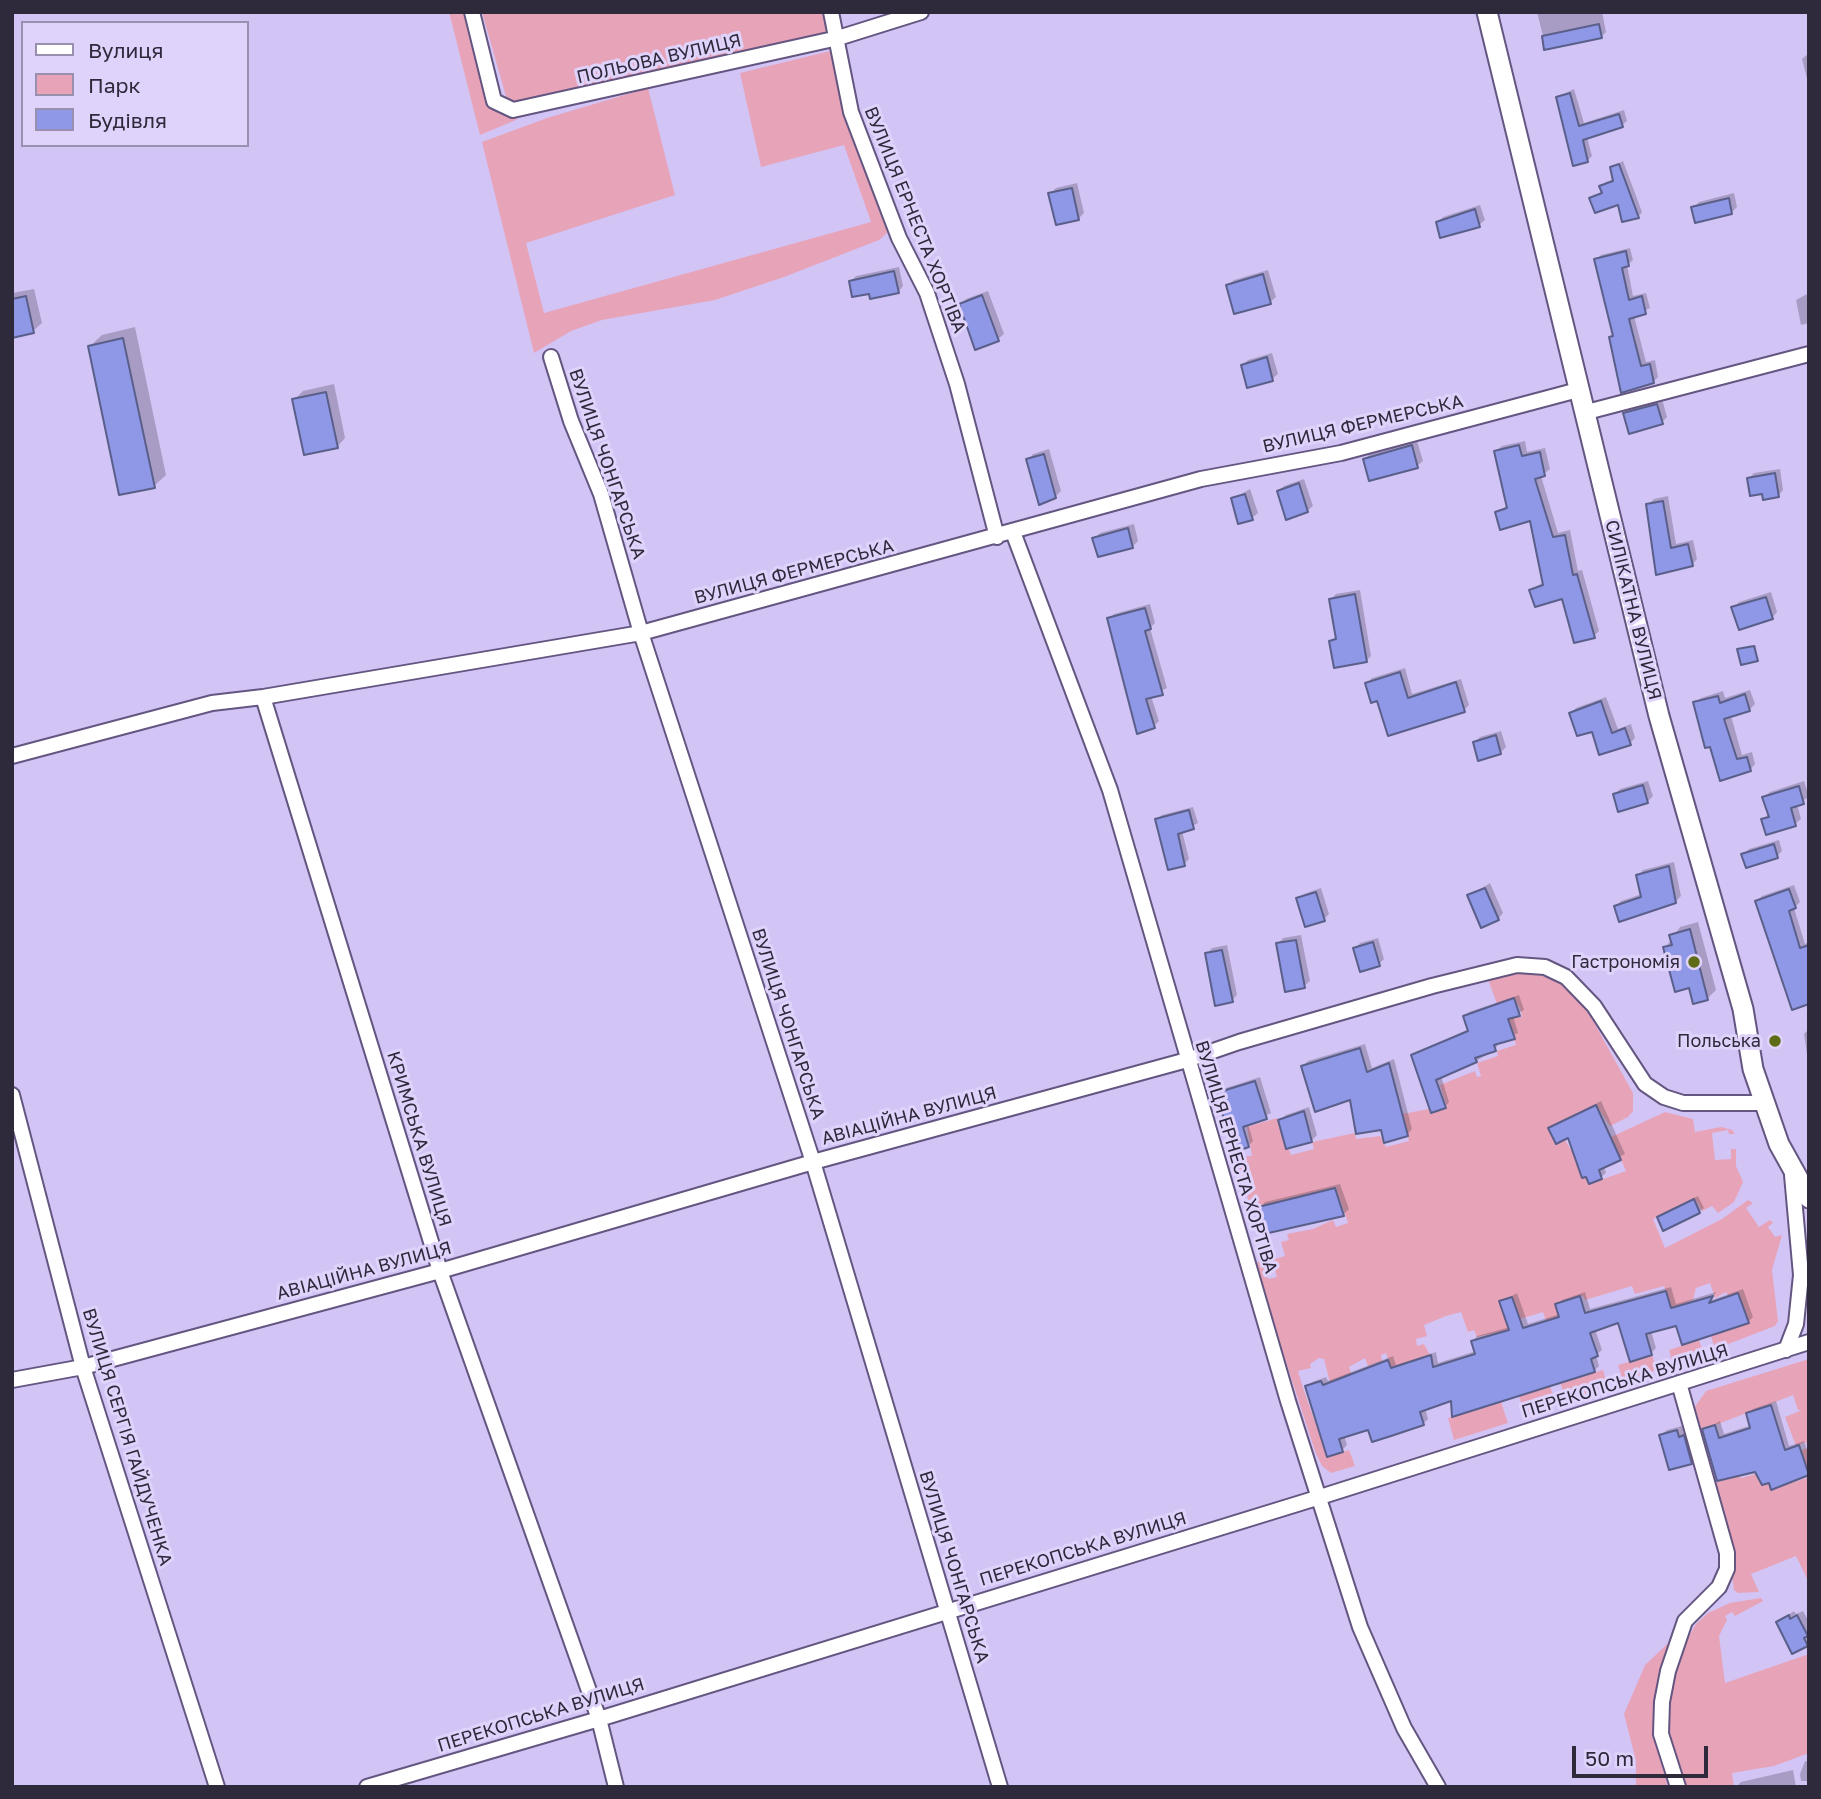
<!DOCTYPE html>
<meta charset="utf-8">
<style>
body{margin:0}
#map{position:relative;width:1821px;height:1799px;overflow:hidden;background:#d3c4f6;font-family:"Golos Text",sans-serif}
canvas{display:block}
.frame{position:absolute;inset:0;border:14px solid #2f293c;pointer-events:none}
.legend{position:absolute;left:21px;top:21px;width:228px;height:126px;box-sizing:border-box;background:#dfd3fb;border:2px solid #998faf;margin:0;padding:9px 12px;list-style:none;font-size:21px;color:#2f293c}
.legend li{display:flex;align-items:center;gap:14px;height:35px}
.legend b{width:35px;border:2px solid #998faf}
.scale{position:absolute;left:1572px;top:1746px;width:136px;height:32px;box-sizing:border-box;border:4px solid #2f293c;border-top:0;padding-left:9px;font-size:21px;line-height:24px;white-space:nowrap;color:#2f293c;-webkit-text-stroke:5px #dfd3fb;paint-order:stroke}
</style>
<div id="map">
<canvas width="1821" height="1799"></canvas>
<div class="frame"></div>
<ul class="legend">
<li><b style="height:9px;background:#fff"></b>Вулиця</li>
<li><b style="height:19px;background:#e7a4b9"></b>Парк</li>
<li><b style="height:19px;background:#8f97e7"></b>Будівля</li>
</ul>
<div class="scale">50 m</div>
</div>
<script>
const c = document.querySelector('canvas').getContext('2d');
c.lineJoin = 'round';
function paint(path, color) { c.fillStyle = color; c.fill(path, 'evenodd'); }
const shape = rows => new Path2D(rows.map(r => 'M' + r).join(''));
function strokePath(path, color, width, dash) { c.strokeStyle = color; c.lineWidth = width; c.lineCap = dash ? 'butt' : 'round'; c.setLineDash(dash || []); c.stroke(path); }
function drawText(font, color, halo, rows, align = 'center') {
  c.font = font + ' "Golos Text",sans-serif'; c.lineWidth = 6; c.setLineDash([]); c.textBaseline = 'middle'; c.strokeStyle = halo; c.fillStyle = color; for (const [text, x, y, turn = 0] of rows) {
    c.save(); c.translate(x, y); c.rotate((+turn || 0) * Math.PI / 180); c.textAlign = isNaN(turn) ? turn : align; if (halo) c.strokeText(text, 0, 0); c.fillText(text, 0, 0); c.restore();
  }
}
const green = shape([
 [449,12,475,12,501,103,518,116,516,120,480,135],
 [482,12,828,12,832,35,528,111,507,100],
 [830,51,835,52,889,228,886,234,879,240,784,277,715,300,602,320,571,331,534,353,482,142,547,118,648,88,675,195,526,243,544,313,871,222,844,145,761,167,740,73],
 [1530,972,1563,983,1582,1001,1633,1093,1633,1111,1628,1117,1610,1126,1596,1105,1548,1127,1556,1144,1565,1140,1571,1150,1575,1149,1589,1184,1626,1171,1611,1137,1665,1112,1693,1119,1695,1132,1721,1127,1732,1130,1735,1134,1729,1134,1728,1130,1712,1133,1715,1160,1731,1159,1731,1149,1736,1149,1736,1166,1743,1182,1734,1202,1718,1213,1712,1206,1702,1211,1695,1199,1653,1219,1665,1248,1722,1219,1748,1200,1753,1203,1746,1208,1759,1227,1770,1220,1773,1223,1768,1227,1775,1237,1782,1235,1772,1270,1778,1321,1775,1326,1715,1349,1711,1336,1749,1323,1738,1293,1729,1296,1726,1292,1715,1298,1710,1283,1696,1288,1693,1300,1671,1308,1664,1286,1635,1294,1632,1286,1585,1300,1583,1296,1555,1304,1563,1329,1550,1333,1543,1312,1520,1319,1509,1330,1477,1337,1474,1330,1468,1332,1461,1312,1446,1316,1424,1325,1427,1336,1416,1339,1417,1346,1424,1344,1430,1355,1391,1368,1386,1353,1381,1355,1382,1361,1368,1366,1365,1358,1349,1367,1354,1381,1330,1383,1324,1359,1319,1358,1310,1364,1311,1368,1298,1371,1303,1388,1327,1456,1349,1450,1355,1466,1331,1473,1322,1466,1315,1451,1254,1264,1263,1260,1268,1279,1277,1277,1272,1260,1285,1256,1281,1242,1289,1240,1287,1234,1313,1229,1333,1220,1336,1227,1348,1223,1336,1188,1259,1207,1257,1201,1249,1203,1236,1157,1252,1156,1247,1127,1277,1118,1291,1155,1314,1149,1312,1142,1355,1133,1356,1139,1380,1136,1386,1147,1409,1141,1402,1114,1429,1109,1431,1113,1447,1107,1440,1085,1475,1071,1477,1077,1481,1076,1477,1063,1498,1056,1497,1051,1516,1045,1512,1031,1502,1020,1522,1017,1520,1008,1514,999,1497,1004,1488,979],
 [1699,1340,1704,1355,1673,1364,1669,1350],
 [1652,1355,1657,1370,1631,1378,1622,1377,1618,1365],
 [1809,1359,1809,1469,1803,1467,1798,1451,1808,1448,1806,1442,1796,1446,1785,1417,1802,1410,1798,1410,1793,1395,1700,1431,1714,1483,1739,1475,1741,1478,1756,1474,1762,1485,1768,1483,1771,1490,1809,1477,1809,1583,1796,1556,1751,1574,1759,1592,1738,1593,1734,1590,1729,1552,1692,1411,1706,1391],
 [1603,1370,1608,1387,1566,1400,1560,1382],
 [1550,1386,1556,1404,1525,1414,1519,1396],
 [1501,1402,1508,1423,1454,1440,1448,1418],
 [1724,1555,1728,1577,1724,1591,1691,1619,1673,1649,1664,1677,1658,1707,1657,1735,1659,1755,1668,1787,1636,1787,1636,1761,1624,1714,1645,1665,1681,1631,1690,1617,1715,1599,1724,1587],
 [1761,1598,1763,1601,1735,1616,1732,1612,1725,1616,1727,1620,1719,1636,1725,1683,1809,1654,1809,1753,1774,1766,1732,1773,1734,1787,1682,1787,1668,1740,1665,1708,1680,1652,1696,1624,1708,1613,1730,1603]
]);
const shadow = shape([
 [1537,12,1602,12,1606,32,1601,37,1546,48],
 [1809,53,1809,82,1808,83,1802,59],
 [1574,89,1584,123,1624,110,1627,121,1622,125,1587,137,1592,156,1587,161,1558,97],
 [1623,161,1642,212,1638,217,1620,202,1591,198,1603,191,1601,186,1606,182,1614,179,1612,167],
 [1077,183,1084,213,1079,218,1057,223,1050,194,1056,188],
 [1734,193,1737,207,1732,212,1693,208,1699,202],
 [1480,205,1485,220,1479,225,1438,222,1443,217],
 [1630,248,1633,260,1627,265,1633,296,1646,293,1650,308,1634,316,1646,362,1655,360,1658,377,1654,381,1615,335,1596,260,1601,255],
 [899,267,903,286,898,292,870,292,851,281,856,276],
 [1268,270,1276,297,1270,302,1228,285,1234,280],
 [34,289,42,323,33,331,12,336,12,293],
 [988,291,1004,334,998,339,961,304,966,299],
 [1809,293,1809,323,1801,325,1796,300],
 [135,327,166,475,154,486,90,346,102,335],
 [1272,353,1278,374,1272,379,1243,365,1248,360],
 [334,384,345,438,337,447,294,400,303,391],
 [1662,399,1667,417,1662,422,1625,414,1630,409],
 [1417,441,1423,461,1417,466,1365,459,1370,454],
 [1525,441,1527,452,1545,448,1550,469,1541,476,1558,533,1570,530,1578,571,1582,570,1599,631,1594,636,1563,596,1531,590,1544,582,1531,519,1497,512,1508,505,1496,451,1502,446],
 [1049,449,1061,491,1055,497,1028,460,1033,454],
 [1780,469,1783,490,1778,496,1763,492,1749,478,1754,473],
 [1304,479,1313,506,1307,511,1279,491,1284,486],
 [1250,489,1258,513,1252,518,1233,499],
 [1668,496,1676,544,1693,540,1697,559,1692,565,1658,573,1648,505,1654,499],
 [1134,524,1138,541,1133,546,1099,555,1094,539,1100,533],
 [1360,590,1371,656,1366,661,1330,641,1337,636,1331,599,1336,594],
 [1771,592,1777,612,1772,618,1733,608,1739,602],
 [1150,604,1155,623,1150,628,1167,688,1151,696,1159,721,1154,726,1109,619,1114,614],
 [1756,645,1757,660,1739,650,1741,648],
 [1405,668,1412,694,1461,679,1469,705,1464,710,1379,699,1367,683,1372,678],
 [1750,690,1755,704,1749,710,1731,716,1742,755,1752,752,1755,764,1750,770,1721,779,1695,703,1701,698,1723,691,1725,698],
 [1606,697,1618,729,1631,724,1635,738,1630,743,1593,729,1571,713,1576,708],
 [1501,731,1506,747,1500,753,1474,743,1480,737],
 [1648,781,1653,796,1647,802,1615,795,1620,789],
 [1804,781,1809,797,1797,804,1801,819,1795,824,1763,819,1769,813,1764,797,1770,792],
 [1193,807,1198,823,1182,831,1189,859,1184,864,1157,819,1162,815],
 [1779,840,1782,851,1777,856,1743,855,1749,849],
 [1674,862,1681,896,1675,902,1616,906,1621,901,1642,894,1638,876,1643,870],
 [1490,883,1503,913,1498,919,1469,896],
 [1794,885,1800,902,1794,908,1805,944,1809,942,1809,1002,1757,901,1762,896],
 [1321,888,1329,914,1324,919,1298,899,1304,894],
 [1698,922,1716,990,1708,998,1694,1002,1690,986,1665,948,1680,927],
 [1301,935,1310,981,1304,986,1278,944,1283,938],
 [1378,938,1384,959,1379,964,1355,949,1360,943],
 [1227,945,1237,995,1232,1000,1207,954,1212,948],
 [1519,995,1524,1010,1513,1016,1518,1033,1499,1042,1495,1050,1476,1061,1441,1076,1449,1102,1445,1107,1413,1055,1469,1029,1465,1016,1469,1012],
 [1809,1029,1809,1053,1807,1054,1804,1034],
 [1365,1044,1372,1068,1394,1059,1412,1129,1407,1135,1303,1066,1308,1061],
 [1260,1077,1271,1113,1248,1124,1253,1141,1248,1146,1218,1094,1223,1089],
 [1601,1101,1625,1154,1604,1166,1606,1173,1601,1177,1569,1136,1550,1128],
 [1309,1107,1317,1135,1312,1140,1280,1120,1286,1115],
 [1340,1184,1349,1209,1344,1214,1266,1232,1260,1208,1265,1202],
 [1698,1196,1704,1208,1699,1212,1664,1228,1659,1217,1663,1213],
 [1671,1287,1676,1304,1716,1292,1712,1300,1743,1289,1753,1317,1748,1322,1677,1323,1651,1331,1656,1348,1651,1353,1619,1321,1595,1329,1602,1350,1596,1355,1599,1366,1594,1371,1453,1399,1425,1408,1428,1419,1423,1424,1370,1428,1344,1435,1347,1445,1342,1450,1307,1387,1312,1382,1326,1377,1328,1381,1393,1356,1396,1365,1436,1352,1438,1363,1476,1351,1473,1341,1477,1336,1510,1327,1501,1302,1517,1293,1528,1324,1560,1314,1557,1305,1562,1300,1585,1292,1590,1309],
 [1776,1401,1789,1446,1804,1441,1809,1455,1809,1473,1772,1488,1770,1481,1704,1430,1720,1421,1724,1434,1752,1425,1748,1414,1753,1409],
 [1682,1426,1684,1433,1689,1431,1696,1457,1691,1462,1661,1435,1667,1430],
 [1794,1611,1796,1614,1803,1611,1809,1622,1807,1645,1778,1622],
 [1805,1761,1809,1762,1809,1781,1801,1781,1800,1774],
 [1793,1770,1796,1787,1736,1787,1741,1782]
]);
const building = shape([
 [1599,24,1602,38,1544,50,1542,36,1599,24],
 [1570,93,1579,126,1619,114,1623,127,1583,140,1588,162,1573,166,1556,97,1570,93],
 [1619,164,1639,218,1622,222,1618,205,1595,213,1589,198,1602,193,1599,186,1613,181,1610,167,1619,164],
 [1072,188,1079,220,1056,225,1048,193,1072,188],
 [1729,198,1732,214,1695,223,1691,207,1729,198],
 [1475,209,1480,227,1440,238,1436,222,1475,209],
 [1626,251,1629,266,1622,268,1629,300,1642,296,1646,314,1629,319,1641,366,1650,364,1654,383,1621,393,1609,337,1613,336,1594,259,1626,251],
 [894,271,899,293,870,299,869,294,852,297,849,281,894,271],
 [1263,274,1271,304,1234,314,1226,285,1263,274],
 [982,295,999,341,975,350,959,304,982,295],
 [26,296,34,333,12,338,12,299,26,296],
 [123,338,155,488,119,495,88,346,123,338],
 [1267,357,1273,381,1247,388,1241,365,1267,357],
 [326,392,338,448,304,455,292,399,326,392],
 [1657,404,1663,424,1629,434,1623,413,1657,404],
 [1412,445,1418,468,1369,481,1363,459,1412,445],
 [1519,445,1522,456,1540,452,1545,476,1535,479,1553,537,1565,535,1573,575,1577,574,1595,638,1574,643,1562,599,1535,607,1529,590,1543,585,1530,521,1500,530,1495,512,1507,508,1494,451,1519,445],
 [1044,454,1056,498,1039,505,1026,459,1044,454],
 [1775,473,1779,497,1763,500,1762,494,1750,496,1747,478,1775,473],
 [1299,483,1308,512,1286,520,1277,491,1299,483],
 [1245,494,1253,520,1238,524,1231,498,1245,494],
 [1663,501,1671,548,1688,544,1693,566,1656,575,1646,504,1663,501],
 [1128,528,1133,548,1098,557,1092,538,1128,528],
 [1355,594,1367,662,1334,668,1329,641,1336,639,1329,599,1355,594],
 [1766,597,1773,619,1739,630,1731,607,1766,597],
 [1145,608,1151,629,1145,631,1163,695,1146,699,1155,728,1137,734,1107,618,1145,608],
 [1754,646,1758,661,1741,665,1737,649,1754,646],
 [1400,672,1408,698,1456,682,1465,712,1388,736,1377,701,1371,703,1365,683,1400,672],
 [1745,694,1750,711,1724,719,1737,759,1747,757,1751,771,1720,781,1710,747,1705,748,1693,702,1718,696,1720,703,1745,694],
 [1601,701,1612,733,1625,728,1631,745,1599,755,1592,732,1577,736,1569,713,1601,701],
 [1496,735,1501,754,1478,761,1473,742,1496,735],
 [1643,785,1648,803,1618,812,1613,794,1643,785],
 [1799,786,1804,804,1791,808,1796,826,1766,835,1761,819,1769,817,1762,797,1799,786],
 [1189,810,1194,829,1178,834,1185,866,1168,870,1155,819,1189,810],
 [1774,844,1778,858,1746,868,1741,854,1774,844],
 [1669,866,1676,903,1619,922,1614,906,1641,897,1636,875,1669,866],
 [1485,888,1499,920,1481,928,1467,895,1485,888],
 [1789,889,1796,908,1789,911,1800,948,1809,945,1809,1004,1792,1010,1755,901,1789,889],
 [1316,892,1325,921,1305,927,1296,898,1316,892],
 [1690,929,1708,1000,1693,1004,1689,988,1675,992,1663,947,1672,945,1669,935,1690,929],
 [1296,940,1305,988,1285,992,1276,943,1296,940],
 [1373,942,1380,966,1360,972,1353,948,1373,942],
 [1222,950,1233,1002,1215,1006,1205,953,1222,950],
 [1514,998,1520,1016,1508,1019,1515,1039,1494,1045,1496,1051,1475,1058,1477,1062,1436,1080,1446,1108,1431,1113,1411,1055,1468,1031,1463,1016,1514,998],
 [1360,1048,1367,1072,1389,1063,1408,1136,1384,1143,1381,1130,1356,1134,1350,1100,1315,1112,1301,1066,1360,1048],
 [1255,1081,1267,1119,1243,1127,1249,1147,1234,1152,1216,1093,1255,1081],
 [1596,1105,1621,1160,1599,1170,1602,1179,1589,1184,1586,1177,1582,1178,1568,1138,1556,1144,1548,1128,1596,1105],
 [1304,1111,1312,1142,1286,1149,1278,1120,1304,1111],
 [1335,1188,1344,1216,1264,1234,1258,1207,1335,1188],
 [1694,1199,1700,1213,1663,1231,1657,1217,1694,1199],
 [1666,1291,1671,1308,1713,1296,1709,1303,1738,1293,1749,1323,1682,1345,1676,1326,1646,1334,1652,1355,1630,1362,1618,1323,1590,1333,1598,1356,1591,1359,1595,1372,1452,1417,1451,1401,1420,1412,1424,1425,1391,1436,1372,1442,1368,1430,1339,1439,1343,1452,1327,1457,1305,1386,1321,1381,1323,1385,1388,1360,1391,1368,1431,1355,1433,1367,1475,1354,1471,1341,1509,1330,1499,1301,1512,1297,1523,1328,1559,1317,1555,1304,1580,1296,1585,1313,1666,1291],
 [1771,1405,1785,1450,1799,1445,1809,1475,1771,1490,1769,1483,1762,1485,1755,1472,1717,1481,1702,1429,1715,1425,1719,1438,1750,1428,1746,1413,1771,1405],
 [1677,1430,1679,1437,1684,1435,1692,1464,1669,1470,1659,1435,1677,1430],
 [1789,1615,1790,1619,1797,1615,1808,1636,1804,1638,1808,1646,1792,1654,1776,1622,1789,1615]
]);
const street = shape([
 [472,12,494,101,513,110,838,38,921,12],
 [831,12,851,112,899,238,927,293,957,384,997,537],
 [551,357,571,421,601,494,641,633,813,1162,1000,1787],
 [1583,413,1809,354],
 [1013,532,1110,790,1288,1401,1360,1627,1404,1728,1438,1787],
 [263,697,440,1271,599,1719,616,1787],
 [12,756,212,703,263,697,641,633,1201,479,1341,453,1578,390],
 [12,1095,83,1367,217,1787],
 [1786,1350,1796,1324,1801,1275,1792,1175],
 [12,1380,83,1367,440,1271,813,1162,1187,1060,1239,1042,1432,986,1517,965,1545,967,1566,977,1594,1006,1645,1084,1664,1097,1683,1103,1764,1103],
 [367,1787,599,1719,1320,1497,1809,1342],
 [1678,1787,1661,1734,1662,1702,1668,1671,1685,1621,1719,1587,1727,1569,1727,1553,1679,1383]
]);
const secondary = shape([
 [1487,12,1659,716,1743,1009,1753,1069,1779,1144,1809,1198]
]);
const markers = [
 [1694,962,7,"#5e6c16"],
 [1775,1041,7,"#5e6c16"]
];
const streetNames = [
 ["ПОЛЬОВА ВУЛИЦЯ",659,59,-13],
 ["ВУЛИЦЯ ЕРНЕСТА ХОРТІВА",915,220,68],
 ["ВУЛИЦЯ ФЕРМЕРСЬКА",1363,424,-13],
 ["ВУЛИЦЯ ЧОНГАРСЬКА",607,464,71],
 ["ВУЛИЦЯ ФЕРМЕРСЬКА",794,572,-15],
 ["СИЛІКАТНА ВУЛИЦЯ",1633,610,76],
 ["ВУЛИЦЯ ЧОНГАРСЬКА",788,1024,72],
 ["АВІАЦІЙНА ВУЛИЦЯ",909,1116,-15],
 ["КРИМСЬКА ВУЛИЦЯ",419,1139,73],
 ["ВУЛИЦЯ ЕРНЕСТА ХОРТІВА",1236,1157,73],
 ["АВІАЦІЙНА ВУЛИЦЯ",364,1271,-15],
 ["ПЕРЕКОПСЬКА ВУЛИЦЯ",1625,1381,-17],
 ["ВУЛИЦЯ СЕРГІЯ ГАЙДУЧЕНКА",127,1437,73],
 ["ПЕРЕКОПСЬКА ВУЛИЦЯ",1083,1549,-17],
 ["ВУЛИЦЯ ЧОНГАРСЬКА",954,1567,73],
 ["ПЕРЕКОПСЬКА ВУЛИЦЯ",541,1715,-17]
];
const poiNames = [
 ["Гастрономія",1680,962],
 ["Польська",1761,1041]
];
paint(green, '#e7a4b9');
paint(shadow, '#0003');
paint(building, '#8f97e7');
strokePath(building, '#5a5f8a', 2);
strokePath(street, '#645681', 18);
strokePath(secondary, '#645681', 23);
strokePath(street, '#fff', 14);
strokePath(secondary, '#fff', 19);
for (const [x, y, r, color] of markers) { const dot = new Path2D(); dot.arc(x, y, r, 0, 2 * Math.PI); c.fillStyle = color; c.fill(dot); strokePath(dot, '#dfd3fb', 2.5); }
drawText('18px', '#2f293c', '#dfd3fb', streetNames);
drawText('18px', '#2f293c', '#dfd3fb', poiNames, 'right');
</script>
